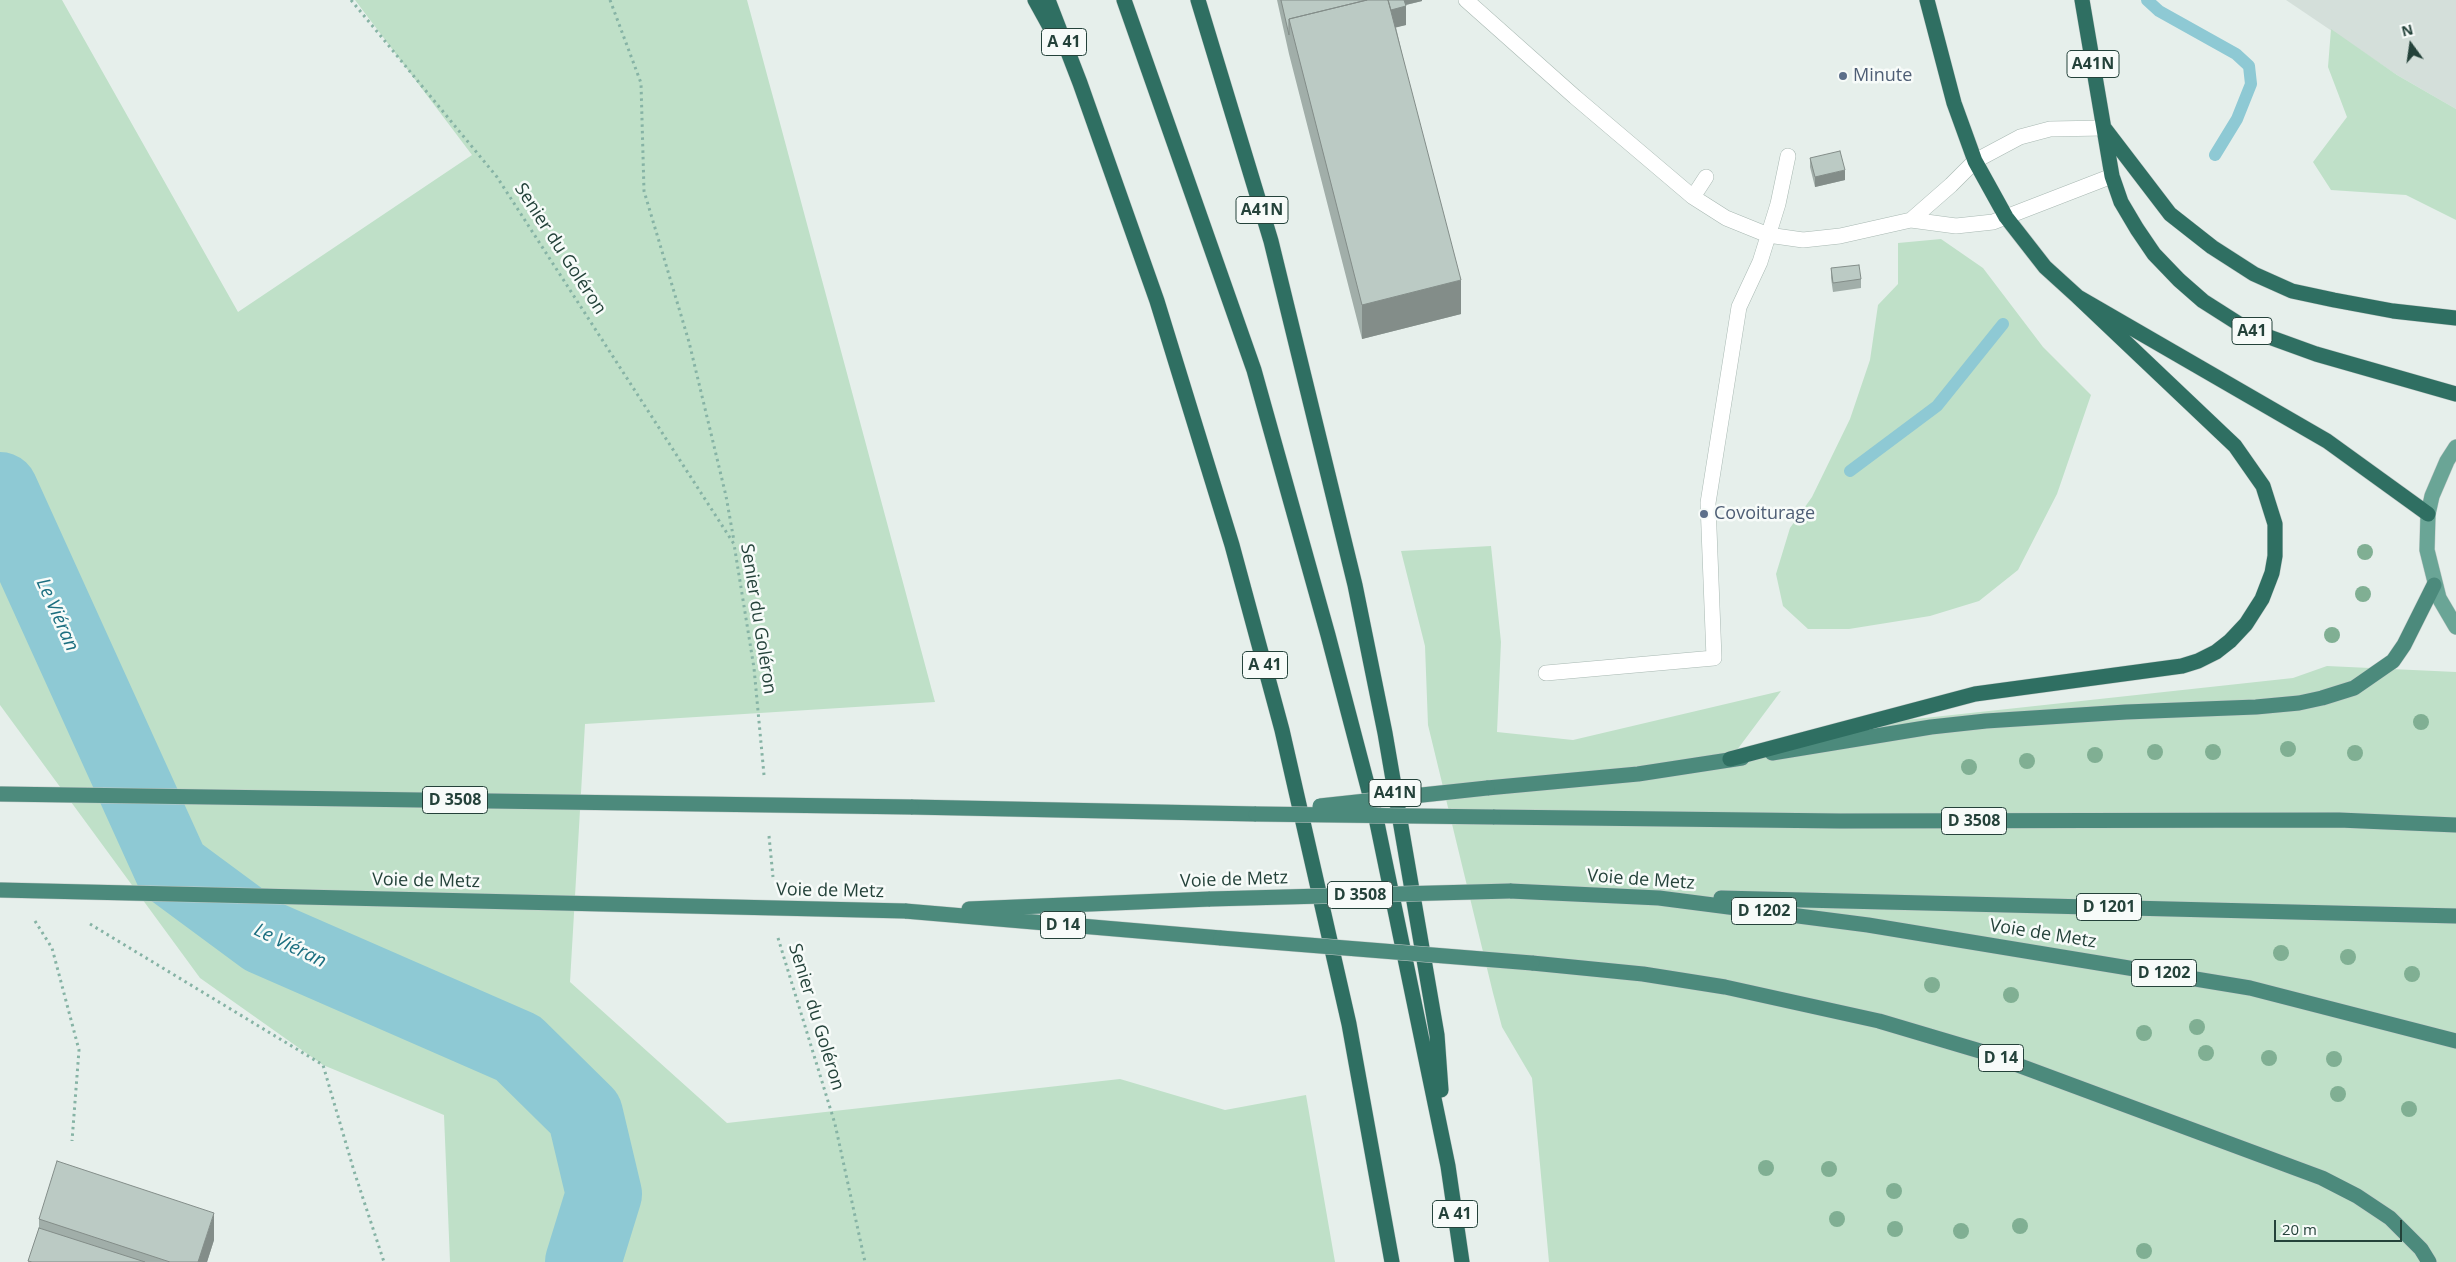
<!DOCTYPE html>
<meta charset="utf-8">
<style>
body{margin:0}
#map{position:relative;width:2456px;height:1262px;overflow:hidden;background:#e6efeb;font-family:"Open Sans",sans-serif}
canvas{display:block}
.north{position:absolute;left:2386px;top:20px;width:50px;height:50px;-webkit-text-stroke:4px #f7fbf9;paint-order:stroke;rotate:346deg;font-size:14px;font-weight:700;line-height:20px;text-align:center;color:#24423a}
.north::after{content:'';display:block;margin:auto;width:18px;height:22px;background:#24423a;clip-path:polygon(50% 0,100% 100%,50% 72%,0 100%)}
.scale{position:absolute;left:2274px;top:1220px;width:128px;height:22px;box-sizing:border-box;border:2px solid #24423a;border-top:0;padding-left:6px;font-size:15px;line-height:18px;white-space:nowrap;color:#24423a;-webkit-text-stroke:4px #f7fbf9;paint-order:stroke}
</style>
<div id="map">
<canvas width="2456" height="1262"></canvas>
<div class="north">N</div>
<div class="scale">20 m</div>
</div>
<script>
const c = document.querySelector('canvas').getContext('2d');
c.lineJoin = 'round';
function paint(path, color) { c.fillStyle = color; c.fill(path, 'evenodd'); }
const shape = rows => new Path2D(rows.map(r => 'M' + r).join(''));
function strokePath(path, color, width, dash) { c.strokeStyle = color; c.lineWidth = width; c.lineCap = dash ? 'butt' : 'round'; c.setLineDash(dash || []); c.stroke(path); }
function drawText(font, color, halo, rows, align = 'center') {
  c.font = font + ' "Open Sans",sans-serif'; c.lineWidth = 5; c.setLineDash([]); c.textBaseline = 'middle'; c.strokeStyle = halo; c.fillStyle = color; for (const [text, x, y, turn = 0] of rows) {
    c.save(); c.translate(x, y); c.rotate((+turn || 0) * Math.PI / 180); c.textAlign = isNaN(turn) ? turn : align; if (halo) c.strokeText(text, 0, 0); c.fillText(text, 0, 0); c.restore();
  }
}
const built = shape([
 [2286,0,2456,0,2456,109,2397,75]
]);
const green = shape([
 [0,0,62,0,238,312,472,155,355,0,747,0,935,702,585,724,570,982,727,1123,1120,1079,1225,1110,1306,1095,1335,1262,450,1262,444,1115,323,1065,200,978,0,705],
 [2331,29,2397,75,2456,109,2456,220,2406,195,2331,190,2313,162,2347,117,2328,67],
 [1941,239,1983,268,2043,347,2091,395,2057,494,2018,570,1979,601,1930,616,1849,629,1808,629,1783,606,1776,574,1790,528,1812,497,1850,419,1870,360,1878,305,1898,284,1898,243],
 [1491,546,1501,642,1497,732,1573,740,1781,691,1731,758,1860,725,2293,678,2327,666,2456,672,2456,1262,1549,1262,1532,1078,1502,1027,1493,993,1428,725,1425,646,1401,551]
]);
const stream = shape([
 [2147,0,2159,11,2236,54,2249,66,2251,84,2237,119,2215,155],
 [1850,471,1937,406,2003,324]
]);
const river = shape([
 [0,490,172,869,264,937,518,1048,585,1114,604,1194,583,1262]
]);
const path = shape([
 [351,0,497,177,734,544,754,668,764,775],
 [610,0,641,83,644,191,689,342,726,496,734,541],
 [769,836,773,877],
 [35,921,52,948,79,1050,72,1141],
 [90,924,323,1065,354,1171,384,1262],
 [778,938,835,1124,865,1262]
]);
const service = shape([
 [1466,0,1575,97,1693,197,1726,218,1768,235,1803,240,1840,236,1911,220,1956,226,1993,222,2112,176],
 [1693,197,1706,177],
 [1911,220,1951,185,1975,161,2020,137,2050,129,2104,128],
 [1546,673,1714,658,1708,503,1739,307,1760,262,1778,204,1788,156]
]);
const primary = shape([
 [2456,447,2447,461,2432,496,2428,514,2427,550,2439,598,2456,627]
]);
const trunk = shape([
 [1772,753,1931,727,1986,721,2126,712,2256,707,2299,703,2322,698,2354,688,2393,661,2404,645,2434,585],
 [1487,788,1638,774,1742,758],
 [911,807,1256,814],
 [1493,817,1840,821,2339,820,2456,825],
 [1510,891,1659,898,1868,925,2250,988,2456,1041],
 [1721,898,2456,916],
 [969,909,1210,899],
 [905,911,1221,938],
 [1532,963,1643,974,1725,987,1879,1021,1980,1051,2322,1178,2357,1196,2390,1218,2421,1249,2429,1262]
]);
const motorway = shape([
 [1035,0,1051,29],
 [1048,0,1080,83,1157,301,1232,545,1282,730,1349,1024,1392,1262],
 [1124,0,1254,370,1328,635,1376,818,1448,1166,1462,1262],
 [1198,0,1271,241,1355,585,1385,733,1437,1035,1441,1090],
 [1927,0,1954,103,1975,161,2006,217,2045,267,2078,297,2327,441,2428,514],
 [2082,0,2112,176,2121,202,2137,229,2154,254,2179,280,2203,301,2247,329,2316,354,2456,394],
 [2105,129,2170,214,2212,247,2254,274,2292,291,2334,300,2393,311,2456,318],
 [1730,759,1975,694,2182,666,2198,661,2216,652,2230,641,2246,624,2262,599,2272,573,2275,556,2275,524,2263,486,2235,446,2078,297]
]);
const trunkBridge = shape([
 [0,794,911,807],
 [1320,806,1487,788],
 [1256,814,1493,817],
 [0,890,905,911],
 [1210,899,1510,891],
 [1221,938,1532,963]
]);
const trees = [
 [2365,552],
 [2363,594],
 [2332,635],
 [2421,722],
 [2288,749],
 [2155,752],
 [2213,752],
 [2355,753],
 [2095,755],
 [2027,761],
 [1969,767],
 [2281,953],
 [2348,957],
 [2412,974],
 [1932,985],
 [2011,995],
 [2197,1027],
 [2144,1033],
 [2206,1053],
 [2269,1058],
 [2334,1059],
 [2338,1094],
 [2409,1109],
 [1766,1168],
 [1829,1169],
 [1894,1191],
 [1837,1219],
 [2020,1226],
 [1895,1229],
 [1961,1231],
 [2144,1251]
];
const wall = shape([
 [1277,0,1422,0,1422,1,1406,5,1406,25,1396,27,1461,314,1362,339,1289,54],
 [1810,158,1845,180,1815,187,1810,167],
 [1831,268,1861,279,1861,288,1833,292,1831,278],
 [39,1219,214,1240,207,1262,28,1262,39,1228]
]);
const shadedWall = shape([
 [1401,0,1422,0,1422,1,1401,6],
 [1406,6,1406,25,1298,52,1293,34],
 [1845,170,1845,180,1815,187,1815,177],
 [1461,280,1461,314,1362,339,1362,305],
 [214,1213,214,1240,207,1262,198,1262]
]);
const building = shape([
 [1281,0,1367,0,1289,19,1289,35,1281,0],
 [1367,0,1388,0,1461,280,1362,305,1289,19,1367,0],
 [1388,0,1404,0,1406,6,1391,10,1388,0],
 [1840,151,1845,170,1815,177,1810,158,1840,151],
 [1859,265,1861,279,1833,283,1831,268,1859,265],
 [57,1161,214,1213,198,1262,170,1262,39,1219,57,1161],
 [39,1228,145,1262,32,1262,28,1261,39,1228]
]);
const markers = [
 [1843,76,5,"#5c6f8a"],
 [1704,514,5,"#5c6f8a"]
];
const shields = [
 [1064,42,45],
 [2093,64,52],
 [1262,210,52],
 [2252,331,40],
 [1265,665,45],
 [1395,793,52],
 [455,800,65],
 [1974,821,65],
 [1360,895,65],
 [2109,907,65],
 [1764,911,65],
 [1063,925,45],
 [2164,973,65],
 [2001,1058,45],
 [1455,1214,45]
];
const shieldNames = [
 ["A 41",1064,42],
 ["A41N",2093,64],
 ["A41N",1262,210],
 ["A41",2252,331],
 ["A 41",1265,665],
 ["A41N",1395,793],
 ["D 3508",455,800],
 ["D 3508",1974,821],
 ["D 3508",1360,895],
 ["D 1201",2109,907],
 ["D 1202",1764,911],
 ["D 14",1063,925],
 ["D 1202",2164,973],
 ["D 14",2001,1058],
 ["A 41",1455,1214]
];
const serviceNames = [
 ["Minute",1853,76],
 ["Covoiturage",1714,514]
];
const streetNames = [
 ["Senier du Goléron",560,249,57],
 ["Senier du Goléron",758,619,81],
 ["Voie de Metz",1234,880,-2],
 ["Voie de Metz",1641,880,4],
 ["Voie de Metz",426,881,1],
 ["Voie de Metz",830,891,1],
 ["Voie de Metz",2043,934,9],
 ["Senier du Goléron",816,1017,73]
];
const waterNames = [
 ["Le Viéran",57,615,66],
 ["Le Viéran",290,946,26]
];
paint(built, '#d4dfda');
paint(green, '#bfe0c8');
strokePath(stream, '#8ec9d4', 12);
strokePath(river, '#8ec9d4', 76);
strokePath(service, '#a8b8b2', 16);
strokePath(primary, '#c2cac8', 16);
strokePath(trunk, '#c2cac8', 16);
strokePath(motorway, '#c2cac8', 16);
strokePath(path, '#86b3a5', 3, [2.5, 4]);
strokePath(service, '#fff', 15);
strokePath(primary, '#6aa596', 15);
strokePath(trunk, '#4c8a7c', 15);
strokePath(motorway, '#2f6f62', 15);
strokePath(trunkBridge, '#c2cac8', 16, []);
strokePath(trunkBridge, '#4c8a7c', 15);
c.fillStyle = '#80af93';
for (const [x, y] of trees) { c.beginPath(); c.arc(x, y, 8, 0, 2 * Math.PI); c.fill(); }
paint(wall, '#a1aea9');
paint(shadedWall, '#838d89');
paint(building, '#bbcac4');
strokePath(building, '#838d89', 1);
for (const [x, y, r, color] of markers) { const dot = new Path2D(); dot.arc(x, y, r, 0, 2 * Math.PI); c.fillStyle = color; c.fill(dot); strokePath(dot, '#f7fbf9', 2); }
for (const [x, y, w] of shields) { const box = new Path2D(); box.roundRect(x - w / 2, y - 13.5, w, 27, 4); c.fillStyle = '#f7fbf9'; c.fill(box); strokePath(box, '#24423a', 1); }
drawText('bold 16px', '#24423a', null, shieldNames);
drawText('18px', '#4e5e75', '#f7fbf9', serviceNames, 'left');
drawText('18px', '#24423a', '#f7fbf9', streetNames);
drawText('italic 19px', '#1c6f80', '#f7fbf9', waterNames);
</script>
